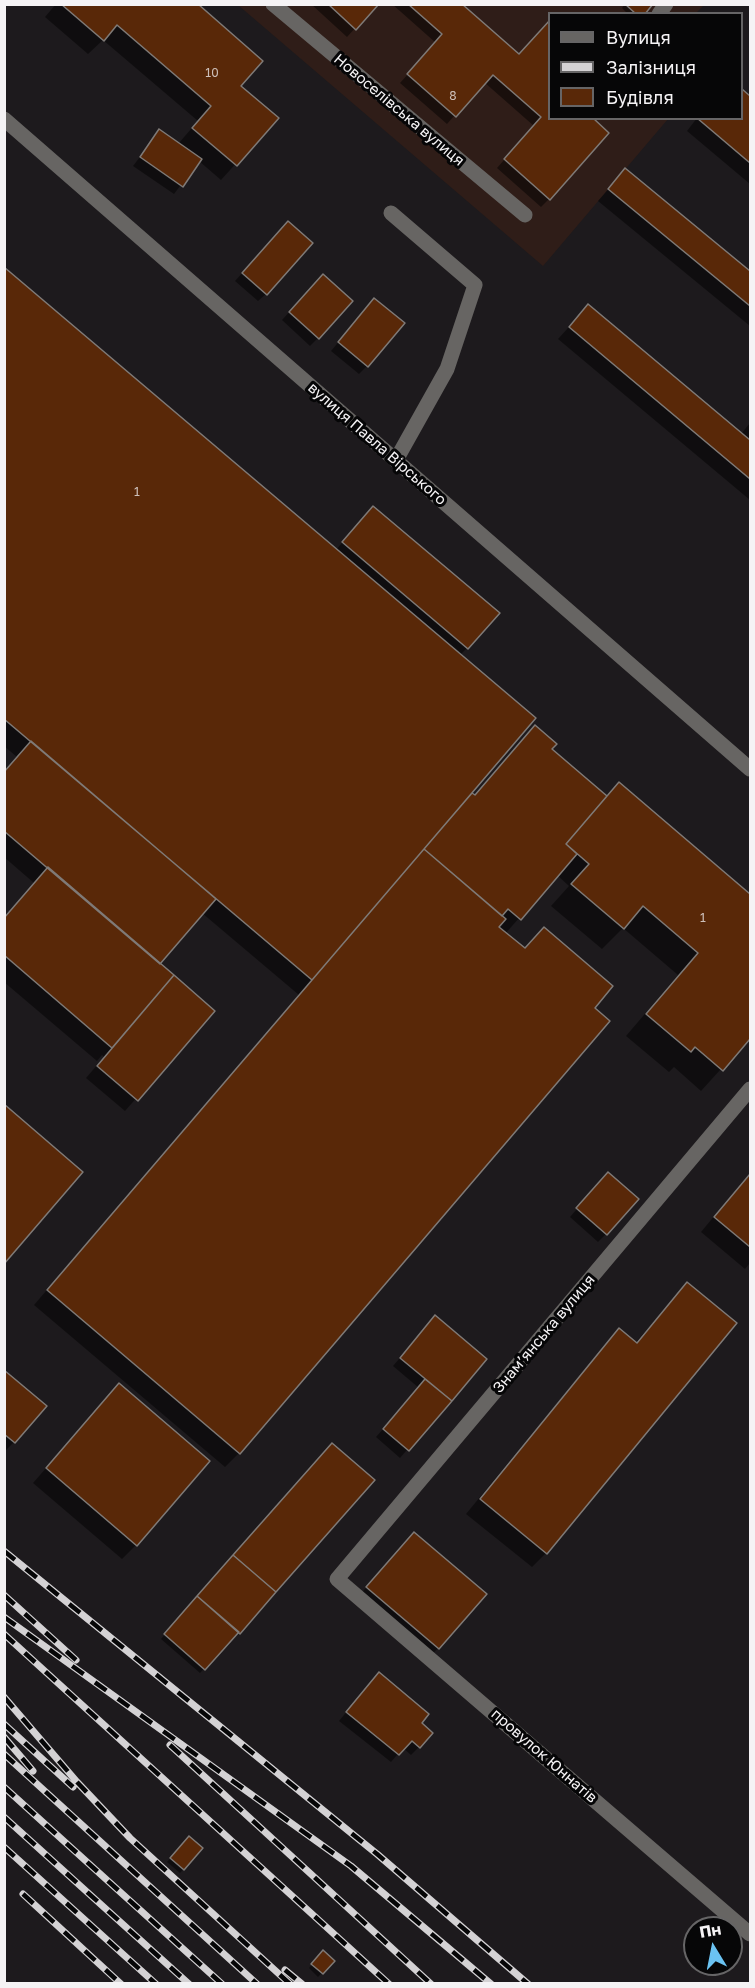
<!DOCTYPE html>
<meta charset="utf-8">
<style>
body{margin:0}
#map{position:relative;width:755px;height:1988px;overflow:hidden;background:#1d1a1d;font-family:"Golos Text",sans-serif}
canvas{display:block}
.frame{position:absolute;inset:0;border:6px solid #f5f3f5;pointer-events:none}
.legend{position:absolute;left:548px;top:12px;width:195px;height:108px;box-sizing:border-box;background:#060607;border:2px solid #666566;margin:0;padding:8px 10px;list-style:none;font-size:18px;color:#f5f3f5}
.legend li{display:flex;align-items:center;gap:12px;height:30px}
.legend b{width:30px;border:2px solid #666566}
.north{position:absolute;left:683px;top:1916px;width:60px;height:60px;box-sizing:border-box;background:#060607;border:2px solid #666566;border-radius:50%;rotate:350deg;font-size:16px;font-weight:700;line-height:24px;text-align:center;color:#f5f3f5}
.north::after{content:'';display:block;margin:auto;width:21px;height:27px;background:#6bc3f2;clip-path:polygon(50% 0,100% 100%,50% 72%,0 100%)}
</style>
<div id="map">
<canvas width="755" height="1988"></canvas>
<div class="frame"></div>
<ul class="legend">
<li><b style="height:8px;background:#676563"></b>Вулиця</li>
<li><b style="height:8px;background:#d4d2d4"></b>Залізниця</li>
<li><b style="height:16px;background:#592808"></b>Будівля</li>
</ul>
<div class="north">Пн</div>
</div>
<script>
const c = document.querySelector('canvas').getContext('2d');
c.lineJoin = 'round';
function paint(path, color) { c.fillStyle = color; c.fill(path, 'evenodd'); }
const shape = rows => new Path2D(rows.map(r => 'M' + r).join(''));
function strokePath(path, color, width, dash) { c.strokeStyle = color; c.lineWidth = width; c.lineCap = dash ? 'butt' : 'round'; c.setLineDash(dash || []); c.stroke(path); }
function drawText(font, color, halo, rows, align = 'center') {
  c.font = font + ' "Golos Text",sans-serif'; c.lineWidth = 6; c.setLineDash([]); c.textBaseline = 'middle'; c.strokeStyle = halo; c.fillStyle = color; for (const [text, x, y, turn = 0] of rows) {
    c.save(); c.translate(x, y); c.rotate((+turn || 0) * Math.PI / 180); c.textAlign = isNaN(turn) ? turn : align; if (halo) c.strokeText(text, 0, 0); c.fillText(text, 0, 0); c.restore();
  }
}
const education = shape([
 [238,5,704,5,696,13,550,14,550,118,668,119,543,266]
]);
const shadow = shape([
 [56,4,195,4,239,86,277,118,221,180,199,161,174,194,133,166,160,131,178,144,198,121,103,40,88,54,45,17],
 [311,4,377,4,347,37],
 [392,4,460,4,519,56,550,22,549,199,541,207,497,168,534,126,484,82,447,124,400,83,436,43],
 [625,4,651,4,643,14,628,14,622,8],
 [742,91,750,98,750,184,687,131,697,118,742,118],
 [625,170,750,273,750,326,598,201],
 [280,231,266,294,258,301,235,281],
 [4,269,336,550,362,519,467,648,460,655,470,793,474,796,535,727,550,749,606,797,619,784,750,896,750,1037,701,1091,674,1067,669,1072,626,1036,678,975,623,928,602,949,551,906,569,886,557,875,505,934,239,1453,225,1467,34,1305,299,995,202,913,158,964,213,1011,125,1111,86,1078,104,1057,102,1055,97,1061,4,982,4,918,34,883,4,857,4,772,17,757,4,746],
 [315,284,318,338,310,346,282,320],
 [588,306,741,434,750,423,750,500,558,339],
 [367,308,367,366,359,374,331,351],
 [750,1173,750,1263,745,1269,701,1232],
 [600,1182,606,1234,598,1242,570,1217],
 [687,1284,546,1553,532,1567,466,1514,605,1345,619,1330,635,1343],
 [428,1325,485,1359,400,1458,376,1437,419,1388,393,1366],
 [4,1372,14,1442,4,1452],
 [119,1385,136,1545,122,1559,33,1483],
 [414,1534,438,1648,427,1660,356,1599],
 [191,1605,238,1632,200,1673,161,1639],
 [371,1682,419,1724,419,1747,411,1755,403,1748,391,1762,339,1721],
 [189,1838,201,1849,180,1873,167,1862],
 [323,1952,333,1961,318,1977,309,1968]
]);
const building = shape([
 [61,4,198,4,263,61,241,86,279,118,237,166,192,128,211,106,117,25,104,41,61,4],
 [328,4,379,4,356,30,328,4],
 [408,4,462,4,519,54,550,20,550,118,593,118,609,133,550,200,504,159,541,117,493,75,456,117,407,74,442,34,408,4],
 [625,4,653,4,645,14,636,14,625,4],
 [742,89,750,96,750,163,697,118,742,118,742,89],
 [159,129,202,159,183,187,140,157,159,129],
 [625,168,750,271,750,306,608,189,625,168],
 [288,221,313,243,267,295,242,273,288,221],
 [4,267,536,718,312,980,4,719,4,267],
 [323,274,353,301,319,339,289,312,323,274],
 [374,298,405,323,368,367,338,342,374,298],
 [588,304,750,440,750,479,569,327,588,304],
 [373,506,500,613,468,649,342,542,373,506],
 [535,725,557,744,552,749,607,796,566,844,577,854,521,920,508,909,502,916,424,849,472,793,475,795,535,725],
 [31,741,216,899,160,964,4,831,4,772,31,741],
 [619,782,750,894,750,1039,723,1071,695,1047,691,1052,646,1014,698,953,643,906,624,929,571,884,589,864,566,844,619,782],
 [424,849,506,919,499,927,525,948,544,927,613,986,595,1008,610,1021,240,1454,47,1290,424,849],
 [48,867,174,975,112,1048,4,955,4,918,48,867],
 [174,975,215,1011,138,1101,97,1066,174,975],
 [4,1104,83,1172,4,1264,4,1104],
 [608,1172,639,1199,607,1235,576,1208,608,1172],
 [750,1174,750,1247,714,1217,750,1174],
 [687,1282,737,1323,547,1554,480,1499,619,1328,637,1343,687,1282],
 [435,1315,487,1359,452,1401,400,1358,435,1315],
 [4,1370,47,1406,15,1443,4,1434,4,1370],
 [425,1379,452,1401,409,1451,383,1429,425,1379],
 [119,1383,210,1461,137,1546,46,1468,119,1383],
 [332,1443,375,1480,276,1592,233,1555,332,1443],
 [414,1532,487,1594,439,1649,366,1587,414,1532],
 [233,1555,276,1592,240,1634,197,1596,233,1555],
 [197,1596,239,1632,205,1670,164,1634,197,1596],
 [379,1672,429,1714,422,1723,433,1733,420,1748,412,1741,399,1755,346,1712,379,1672],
 [189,1836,203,1848,184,1870,170,1858,189,1836],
 [323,1950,335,1961,323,1974,311,1964,323,1950]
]);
const minor = shape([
 [273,4,525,215],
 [659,14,666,4],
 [4,119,750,769],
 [391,213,475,285,447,369,396,460],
 [750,1089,337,1579,750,1934]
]);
const rail = shape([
 [4,1551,377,1854,528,1984],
 [4,1595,76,1660],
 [4,1617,351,1866,491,1984],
 [4,1634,389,1984],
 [4,1697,77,1782,130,1838,290,1984],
 [4,1724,73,1787],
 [4,1737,33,1771],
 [170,1745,431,1984],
 [4,1754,257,1984],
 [4,1787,222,1984],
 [4,1817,189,1984],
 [4,1847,156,1984],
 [23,1894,121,1984],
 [285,1970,302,1984]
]);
const numberNames = [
 ["10",212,73],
 ["8",453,96],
 ["1",137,492],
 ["1",703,918]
];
const streetNames = [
 ["Новоселівська вулиця",399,110,40],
 ["вулиця Павла Вірського",377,444,41],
 ["Знамʼянська вулиця",544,1334,-50],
 ["провулок Юннатів",544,1756,41]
];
paint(education, '#2f1d18');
paint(shadow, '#0007');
paint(building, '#592808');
strokePath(building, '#7f7a77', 1.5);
strokePath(minor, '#676563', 15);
strokePath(rail, '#d4d2d4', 7);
strokePath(rail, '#060607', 4.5, [14]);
drawText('12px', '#cec0ba', null, numberNames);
drawText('15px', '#f5f3f5', '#060607', streetNames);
</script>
